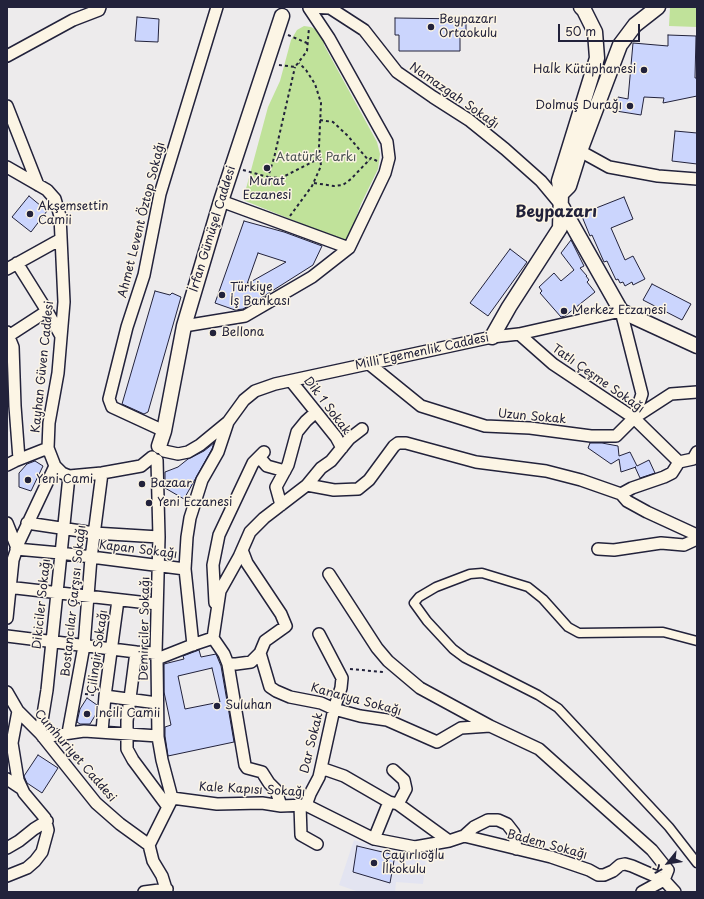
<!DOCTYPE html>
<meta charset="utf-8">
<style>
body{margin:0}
#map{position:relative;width:704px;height:899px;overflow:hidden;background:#edebec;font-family:"Playpen Sans",sans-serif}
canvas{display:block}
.frame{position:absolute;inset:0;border:8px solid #22223b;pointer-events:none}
.north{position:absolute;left:648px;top:843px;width:40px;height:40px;-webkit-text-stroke:3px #fcf5e5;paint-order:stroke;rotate:240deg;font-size:11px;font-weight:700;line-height:16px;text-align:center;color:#22223b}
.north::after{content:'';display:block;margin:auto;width:14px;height:18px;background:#22223b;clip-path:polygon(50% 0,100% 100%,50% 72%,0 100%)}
.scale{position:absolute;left:558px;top:24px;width:82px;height:18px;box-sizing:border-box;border:2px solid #22223b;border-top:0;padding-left:5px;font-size:12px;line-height:14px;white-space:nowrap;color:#22223b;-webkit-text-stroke:3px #fcf5e5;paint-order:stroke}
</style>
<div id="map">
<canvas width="704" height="899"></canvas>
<div class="frame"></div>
<div class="north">K</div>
<div class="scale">50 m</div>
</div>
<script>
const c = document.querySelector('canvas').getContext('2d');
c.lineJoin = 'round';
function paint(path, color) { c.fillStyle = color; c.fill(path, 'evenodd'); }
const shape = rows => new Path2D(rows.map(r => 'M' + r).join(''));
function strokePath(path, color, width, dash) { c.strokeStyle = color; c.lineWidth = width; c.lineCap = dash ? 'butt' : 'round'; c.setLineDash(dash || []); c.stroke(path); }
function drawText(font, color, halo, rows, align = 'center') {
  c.font = font + ' "Playpen Sans",sans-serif'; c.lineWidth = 3; c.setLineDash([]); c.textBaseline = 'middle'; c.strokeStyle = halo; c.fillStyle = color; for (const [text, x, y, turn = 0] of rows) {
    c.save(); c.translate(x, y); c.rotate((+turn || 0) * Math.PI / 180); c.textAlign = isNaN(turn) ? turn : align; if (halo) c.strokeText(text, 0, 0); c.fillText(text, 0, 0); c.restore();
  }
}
const built = shape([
 [354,840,402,855,426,858,423,884,396,882,395,892,359,892,339,885]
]);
const green = shape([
 [670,7,697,7,697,27,669,26],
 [304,26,311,27,317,30,324,41,324,45,377,142,380,154,378,169,361,204,347,242,243,200,268,107,280,81,291,40,297,30]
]);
const building = shape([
 [137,17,159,19,158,42,135,41,137,17],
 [395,18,466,19,466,36,460,36,460,51,399,51,399,35,395,35,395,18],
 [668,35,696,36,695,78,697,78,697,96,663,103,664,98,644,97,641,115,616,111,618,97,628,99,633,43,668,46,668,35],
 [675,131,697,133,697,164,672,161,675,131],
 [29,196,47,211,31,232,12,217,29,196],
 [624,197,633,219,611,228,625,260,633,256,645,279,633,285,632,282,625,286,623,282,620,283,618,279,616,280,607,261,604,262,592,235,590,236,581,214,624,197],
 [244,221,284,232,322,246,313,265,253,303,243,309,235,310,215,303,244,221],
 [258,253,286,262,247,284,258,253],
 [571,240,584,266,580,268,587,276,586,276,589,280,587,282,595,292,565,316,561,317,540,293,542,291,539,287,554,273,561,281,574,270,561,253,571,240],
 [510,249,527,262,488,316,470,303,510,249],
 [652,284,691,304,682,320,643,300,652,284],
 [155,291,170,295,172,293,181,297,148,412,144,414,122,404,155,291],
 [214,443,212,449,184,499,165,488,165,472,178,467,188,459,204,451,214,443],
 [590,443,602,443,618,446,619,456,630,452,637,466,649,460,655,473,640,478,635,467,636,467,621,472,619,459,611,464,588,448,590,443],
 [35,461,43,466,31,491,19,487,19,473,27,464,35,461],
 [199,650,201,657,216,654,221,666,234,742,168,756,165,736,165,727,171,725,164,692,164,664,184,659,183,656,199,650],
 [212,668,220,702,185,709,178,676,212,668],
 [87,698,97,705,96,714,90,724,80,724,77,722,80,709,87,698],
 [38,755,58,768,42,793,27,783,24,776,38,755],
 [357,846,395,855,390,883,353,872,357,846]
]);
const path = shape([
 [288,35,307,43],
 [279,65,295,67,307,51,309,28],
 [320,120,333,122,348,136,369,161],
 [243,170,268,177,274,158,295,67],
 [268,177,281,178,320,158],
 [314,183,334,186,343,185,351,179,371,158,377,161],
 [290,216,312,186,321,166,319,147,321,103,315,84,306,70,299,63],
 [350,669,383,672],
 [85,694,95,695]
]);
const pedestrian = shape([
 [697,641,663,632,579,633,568,627,543,599,528,587,482,573,470,574,436,587,419,597,414,603,427,621,453,649,465,658,538,695,558,708,669,827,697,863]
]);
const minor = shape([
 [309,7,330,8,364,30,397,72,433,97,469,120,505,149,541,181,561,205],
 [7,56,73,20,99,10,100,7],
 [7,106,38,185],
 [580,151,609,167,658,176,697,179],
 [7,167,47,190,55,199,60,216,64,302,58,373,49,423,48,448,55,466,62,473,69,476,102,473,141,466,152,457],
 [221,201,349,248],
 [17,263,47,311,61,336],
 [7,269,61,239],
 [184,326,245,316,312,277,349,248,385,173,389,158,387,142,329,38,309,8],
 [7,332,13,347,15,406,19,459],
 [519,334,553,364,634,418,679,462],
 [7,337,47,311],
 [368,363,421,406,485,426,530,428,591,436,616,436,634,418,671,394,697,392],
 [291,381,336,437,342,448],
 [164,431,112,407,109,399,127,327,144,275,160,194,217,7],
 [164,451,178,454,188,452,200,445,228,422,244,400,255,391,275,384,492,337,519,334,621,311,642,394,634,418],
 [259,457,267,466,285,471],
 [157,460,159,537,156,653,157,659,158,737,162,760,172,798],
 [7,465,15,461,48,448],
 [307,485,321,468,331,461,349,439,362,429],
 [621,494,632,488,664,477,672,473,679,462,693,459,697,452],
 [281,505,276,487,288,465,297,432,306,421,316,412],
 [7,523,17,548],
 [27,523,94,533,159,537],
 [16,549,60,553,185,569],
 [598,549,614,550,661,543,684,545,697,539],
 [329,574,377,648,388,661,420,688,490,726,539,749,652,850,668,870,664,880],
 [7,587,157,604],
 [215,603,213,565,219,535,253,463,264,452],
 [7,618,13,560,19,542,55,466],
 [7,636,136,652,156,653],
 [213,638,220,591,239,557,250,532,264,518,307,485,334,490,358,489,369,480,394,446,398,443,406,443,476,462,546,471,581,480,621,494,627,501,647,512,697,535],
 [213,638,224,654,228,664,245,765,247,768,262,772,269,783,276,790,281,806],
 [193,645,185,569,187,537,190,518,202,480,218,452,228,422],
 [136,652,127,721,127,749,133,760,168,807],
 [260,653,270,687,276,691,290,697,321,703,334,709,360,716,387,720,437,742,461,728,490,726],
 [157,659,195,644,213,638],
 [228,664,236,664,251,662,260,653,265,641,286,626,281,614,247,563,242,550],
 [7,692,18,711,40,733,96,803,120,824,149,845],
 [105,696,157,703],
 [102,732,105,696,118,600],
 [40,733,47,690,69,476],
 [68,733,84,646,91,558,102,473],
 [43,737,84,731,158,736],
 [321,768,344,776,389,802,398,804,449,841],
 [393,770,404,780,406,789,398,804],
 [7,779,22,789],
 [172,798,217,804,262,803,281,806,306,805,374,839,415,847,449,841,464,836,474,827,488,820,498,820,507,824,514,833,516,849],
 [300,805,301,835,317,844],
 [306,805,310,794,319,777,321,768,334,709,341,688,342,678,319,634],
 [464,836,551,857,589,870,598,875,604,875,613,871,620,865,625,864,632,866,664,880,675,892],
 [374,839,389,802],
 [7,848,19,841,34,829,47,821],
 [7,876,27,868,35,861,42,852,48,830,45,818,24,793,18,780,12,743,18,711],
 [144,892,167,889],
 [167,892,162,876,153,861,149,845,171,801],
 [642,892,664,880]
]);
const tertiary = shape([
 [561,194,569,186,580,151,620,45,635,25,658,7],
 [561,205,621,311,697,346],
 [492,337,509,307,560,228,561,194,559,181,597,58,595,32,584,10,581,7],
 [159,446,164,431,184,326,221,201,282,16]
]);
const markers = [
 [431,27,4,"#22223b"],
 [644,70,4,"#22223b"],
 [630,106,4,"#22223b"],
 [267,168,4,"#22223b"],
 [30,214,4,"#22223b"],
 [222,295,4,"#22223b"],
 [564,311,4,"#22223b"],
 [213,333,4,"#22223b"],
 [28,480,4,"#22223b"],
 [142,484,4,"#22223b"],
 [149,503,4,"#22223b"],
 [217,706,4,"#22223b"],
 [87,714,4,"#22223b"],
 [374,863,4,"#22223b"]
];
const poiNames = [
 ["Beypazarı",439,20],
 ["Ortaokulu",439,34],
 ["Halk Kütüphanesi",636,70,"right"],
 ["Dolmuş Durağı",622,106,"right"],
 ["Murat",267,182,"center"],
 ["Eczanesi",267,196,"center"],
 ["Akşemsettin",38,207],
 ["Camii",38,221],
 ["Türkiye",230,288],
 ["İş Bankası",230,302],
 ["Merkez Eczanesi",572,311],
 ["Bellona",221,333],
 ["Yeni Cami",36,480],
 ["Bazaar",150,484],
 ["Yeni Eczanesi",157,503],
 ["Suluhan",225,706],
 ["İncili Camii",95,714],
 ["Çayırlıoğlu",382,856],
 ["İlkokulu",382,870]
];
const streetNames = [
 ["Namazgah Sokağı",454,96,35],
 ["Ahmet Levent Öztop Sokağı",142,220,-76],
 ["İrfan Gümüşel Caddesi",213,229,-73],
 ["Milli Egemenlik Caddesi",422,352,-12],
 ["Kayhan Güven Caddesi",43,367,-84],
 ["Tatlı Çeşme Sokağı",598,379,35],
 ["Dik 1 Sokak",327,406,53],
 ["Uzun Sokak",532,417,5],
 ["Kapan Sokağı",138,550,7],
 ["Bostancılar Çarşısı Sokağı",74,601,-84],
 ["Dikiciler Sokağı",42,604,-84],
 ["Demirciler Sokağı",145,629,-89],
 ["Çilingir Sokağı",98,652,-82],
 ["Kanarya Sokağı",356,700,15],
 ["Dar Sokak",312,743,-76],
 ["Cumhuriyet Caddesi",75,756,49],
 ["Kale Kapısı Sokağı",252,790,3],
 ["Badem Sokağı",547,845,15]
];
const parkNames = [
 ["Atatürk Parkı",316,158]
];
const districtNames = [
 ["Beypazarı",556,213]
];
paint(built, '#e3e4f1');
paint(green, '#c0e29a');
paint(building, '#cbd5fd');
strokePath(building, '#22223b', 1);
strokePath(pedestrian, '#22223b', 11);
strokePath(minor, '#22223b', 14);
strokePath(tertiary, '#22223b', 17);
strokePath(path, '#22223b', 2, [3, 3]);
strokePath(pedestrian, '#fcf5e5', 8);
strokePath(minor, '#fcf5e5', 11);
strokePath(tertiary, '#fcf5e5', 14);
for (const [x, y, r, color] of markers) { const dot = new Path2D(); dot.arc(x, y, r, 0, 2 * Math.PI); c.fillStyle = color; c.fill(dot); strokePath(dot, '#fcf5e5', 1.5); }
drawText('12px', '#22223b', '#fcf5e5', poiNames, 'left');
drawText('12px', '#22223b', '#fcf5e5', streetNames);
drawText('12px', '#4a5253', '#fcf5e5', parkNames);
drawText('bold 16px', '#22223b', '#fcf5e5', districtNames);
</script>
